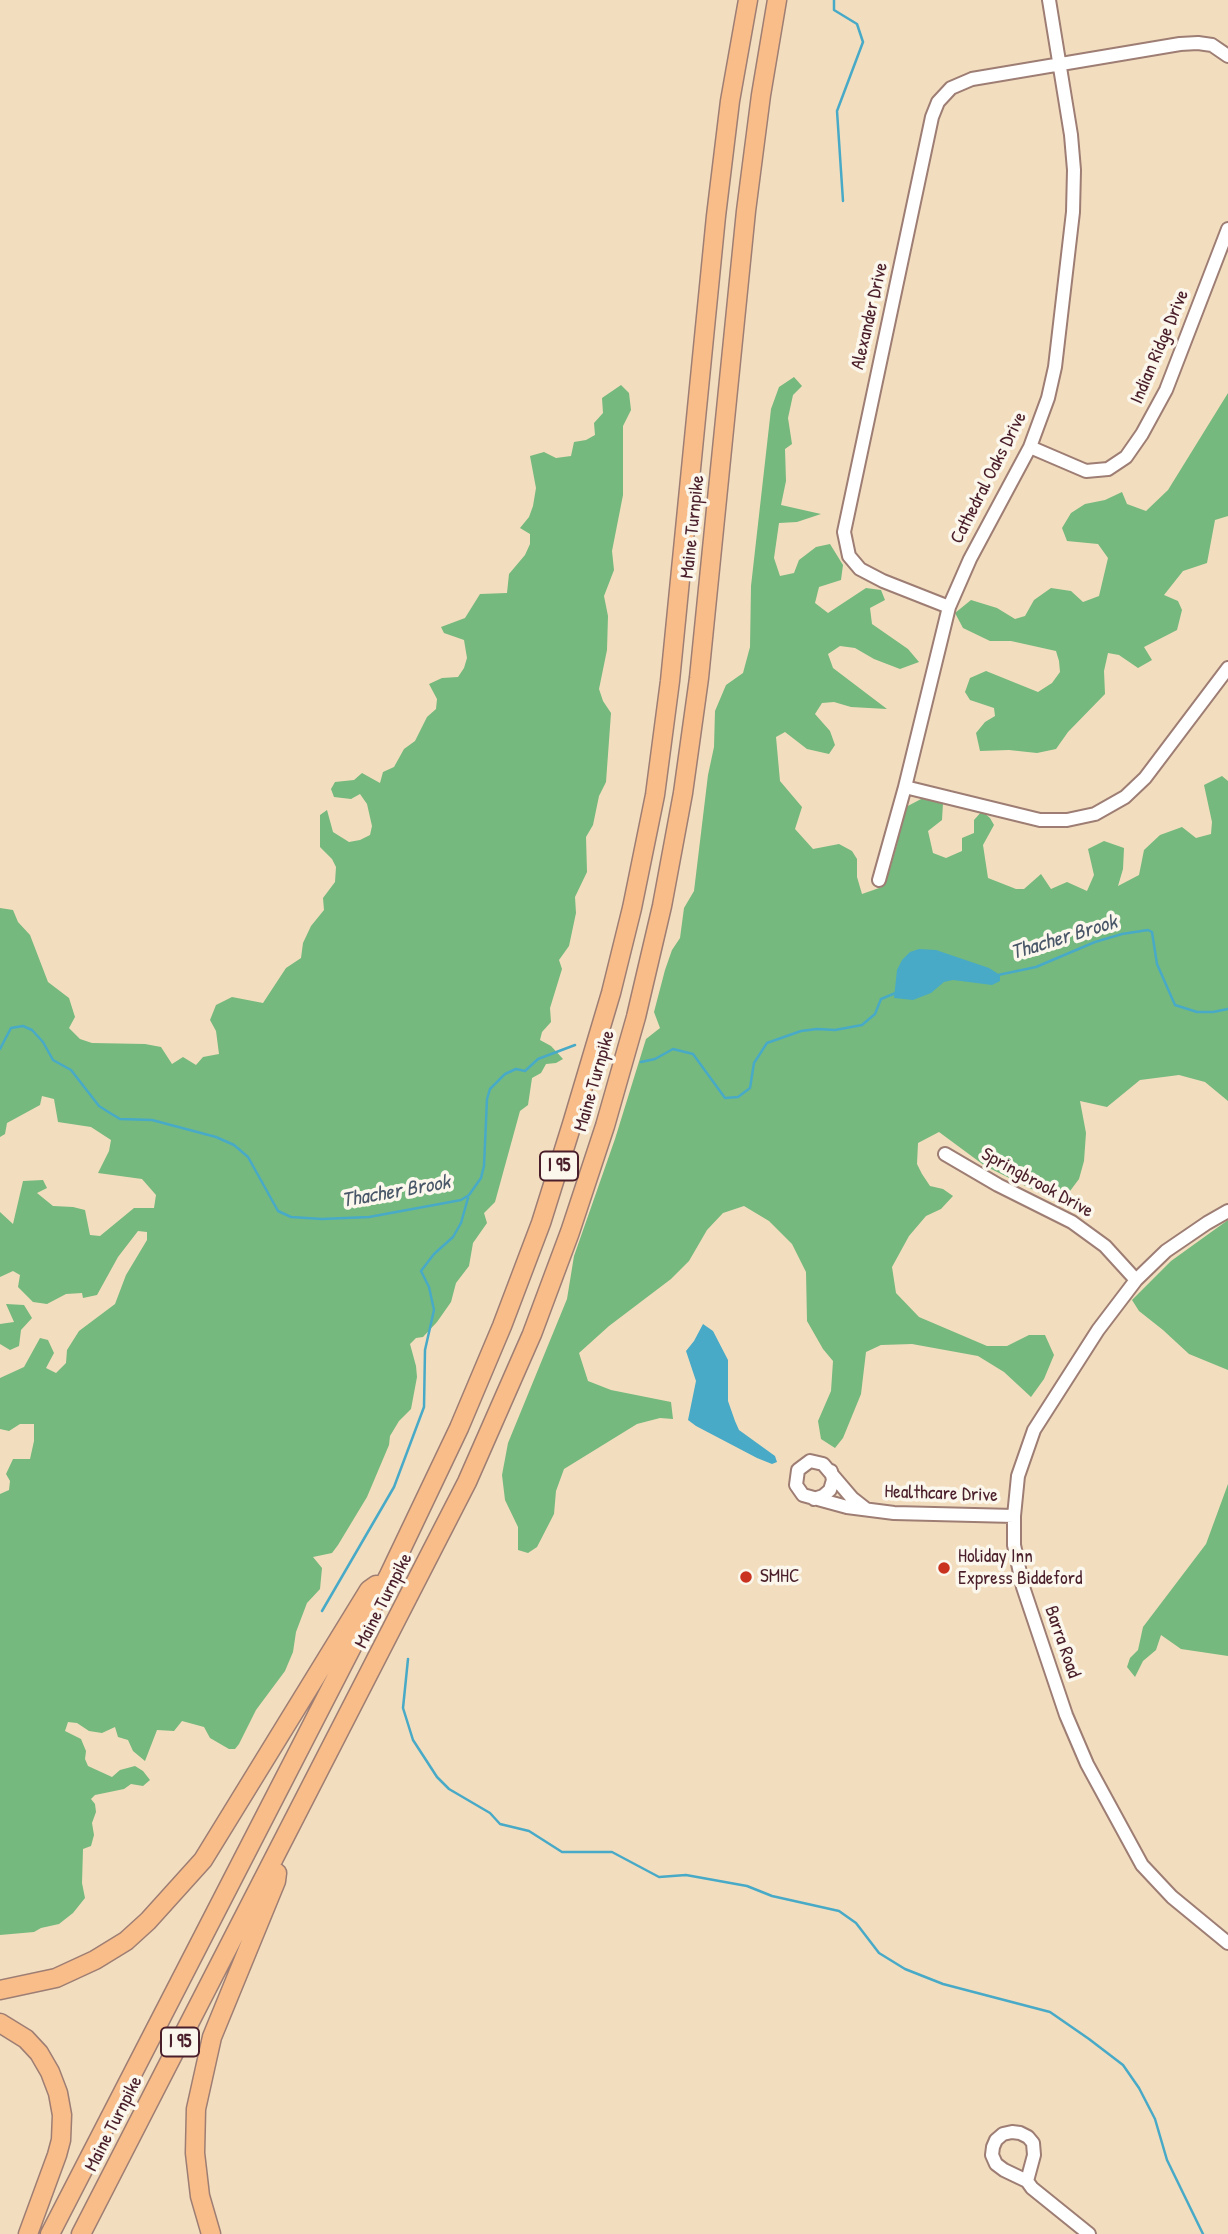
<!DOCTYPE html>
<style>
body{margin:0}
canvas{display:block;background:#f2ddbe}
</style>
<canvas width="1228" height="2234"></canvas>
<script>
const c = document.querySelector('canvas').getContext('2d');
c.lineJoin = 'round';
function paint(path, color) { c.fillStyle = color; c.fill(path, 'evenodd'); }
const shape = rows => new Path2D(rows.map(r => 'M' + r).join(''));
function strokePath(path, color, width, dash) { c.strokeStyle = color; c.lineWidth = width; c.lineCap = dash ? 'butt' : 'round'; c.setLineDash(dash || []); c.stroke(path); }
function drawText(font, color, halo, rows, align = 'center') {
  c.font = font + ' "Patrick Hand",sans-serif'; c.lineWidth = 7; c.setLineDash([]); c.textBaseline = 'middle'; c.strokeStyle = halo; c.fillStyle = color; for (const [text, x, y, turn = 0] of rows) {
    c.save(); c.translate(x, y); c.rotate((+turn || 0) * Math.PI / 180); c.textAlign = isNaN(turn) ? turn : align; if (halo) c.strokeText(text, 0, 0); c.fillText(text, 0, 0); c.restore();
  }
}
const forest = shape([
 [794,377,802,386,793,395,788,418,792,444,785,449,786,481,781,505,821,514,797,522,779,523,774,558,780,576,794,573,799,560,816,547,830,544,843,565,841,580,819,587,815,603,828,613,866,588,881,590,885,600,870,608,872,624,908,649,919,662,900,669,874,659,855,648,840,646,828,654,833,668,887,709,851,707,834,702,822,703,815,714,830,731,835,745,829,754,807,749,785,732,776,737,780,781,802,807,795,829,813,849,839,844,852,851,857,859,857,877,862,894,882,887,889,872,897,844,904,808,923,798,943,803,942,820,928,831,933,853,946,858,962,851,962,838,974,833,974,820,982,811,990,818,994,825,983,845,988,878,1016,889,1024,889,1041,874,1051,889,1067,882,1087,891,1094,875,1088,849,1104,841,1124,848,1123,869,1118,886,1139,875,1144,850,1160,835,1182,827,1196,838,1211,834,1212,822,1204,785,1222,776,1228,781,1228,1101,1205,1082,1179,1075,1140,1080,1107,1107,1080,1101,1086,1133,1084,1161,1079,1179,1067,1195,1054,1200,985,1166,939,1132,918,1143,917,1164,922,1174,930,1186,943,1189,953,1196,941,1209,926,1216,909,1236,892,1267,896,1293,919,1317,987,1346,1007,1346,1029,1335,1045,1335,1054,1355,1044,1379,1031,1397,1004,1372,978,1356,912,1344,881,1345,866,1352,861,1394,843,1438,835,1448,821,1439,818,1421,831,1391,833,1361,823,1349,807,1321,806,1272,792,1244,769,1221,744,1206,723,1213,707,1230,689,1261,671,1279,609,1326,579,1353,588,1381,611,1390,671,1402,673,1419,660,1418,637,1424,564,1469,556,1491,554,1514,537,1547,528,1553,518,1550,518,1527,505,1500,502,1475,508,1443,567,1299,574,1256,615,1139,646,1039,660,1028,654,1012,665,970,672,950,680,938,684,908,694,891,708,775,714,747,715,711,726,685,743,673,750,647,751,586,771,409,779,387],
 [621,385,629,393,631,410,623,426,623,495,612,551,614,570,604,596,608,616,607,650,599,689,603,701,611,713,606,782,599,796,593,825,586,837,587,872,575,897,576,913,569,946,559,960,562,969,550,1008,551,1022,542,1032,540,1040,551,1046,563,1059,556,1063,546,1064,541,1073,532,1078,528,1105,520,1111,495,1202,484,1213,487,1223,473,1243,469,1266,456,1283,451,1302,437,1322,423,1337,416,1338,410,1344,416,1366,417,1377,411,1409,399,1421,390,1436,389,1445,367,1497,338,1545,332,1553,313,1557,322,1568,320,1589,307,1603,296,1632,293,1652,285,1671,256,1710,239,1744,235,1749,229,1749,210,1738,204,1727,182,1721,174,1731,157,1730,145,1761,133,1751,128,1740,118,1737,115,1727,102,1733,89,1731,77,1723,68,1722,65,1731,81,1739,86,1751,85,1759,88,1766,112,1777,120,1770,135,1766,143,1771,150,1780,143,1786,131,1784,124,1789,95,1795,91,1799,95,1804,96,1812,92,1823,94,1835,91,1846,83,1849,82,1883,85,1898,73,1913,59,1924,41,1928,34,1932,0,1935,0,1494,9,1490,10,1481,6,1474,13,1459,30,1459,34,1441,34,1424,20,1424,9,1431,0,1429,0,1378,24,1367,40,1338,48,1340,54,1353,46,1368,56,1373,66,1363,67,1350,79,1331,115,1304,126,1275,147,1240,147,1232,138,1231,118,1257,97,1295,83,1298,82,1293,66,1294,47,1304,33,1302,18,1287,20,1275,13,1271,0,1277,0,1212,13,1224,23,1181,43,1180,47,1188,37,1193,53,1206,73,1207,85,1210,90,1235,100,1236,134,1208,154,1208,156,1195,142,1179,98,1173,109,1151,111,1140,91,1127,58,1122,54,1099,42,1096,40,1105,7,1123,5,1134,0,1137,0,908,13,910,18,922,30,935,48,982,69,998,75,1017,69,1028,80,1039,92,1043,145,1044,161,1047,172,1064,183,1057,196,1065,203,1057,219,1054,216,1031,210,1020,216,1005,232,997,263,1003,286,968,301,958,303,943,311,926,324,910,323,898,335,882,336,867,332,859,320,847,320,815,327,810,333,832,349,842,360,840,370,835,372,826,367,804,360,794,351,799,334,797,331,789,335,782,354,780,362,773,380,783,383,772,394,767,404,749,415,741,427,717,436,709,437,699,429,684,442,678,458,677,464,668,467,658,464,640,444,633,441,627,465,618,480,594,507,593,509,574,525,555,530,544,530,534,520,528,529,517,533,506,536,488,530,456,544,452,556,458,571,456,574,442,586,440,595,435,594,423,603,413,602,398],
 [1228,393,1228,516,1215,520,1207,563,1183,571,1164,595,1178,601,1182,610,1177,630,1144,647,1152,660,1138,668,1119,655,1108,653,1104,671,1105,694,1068,732,1056,749,1037,753,1009,750,980,751,976,733,985,722,995,716,994,708,970,700,965,692,970,678,986,671,1038,692,1052,683,1060,672,1059,661,1056,651,1011,641,990,641,963,628,955,613,971,600,997,608,1015,619,1025,616,1034,600,1051,588,1071,591,1083,602,1099,596,1108,558,1098,544,1067,541,1062,528,1071,513,1085,504,1105,500,1122,492,1127,504,1146,511,1168,490],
 [1228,1220,1228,1370,1189,1354,1163,1330,1139,1311,1132,1300,1171,1261],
 [6,1304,24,1305,32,1318,21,1330,19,1346,10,1350,0,1344,0,1324,14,1322],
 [1228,1484,1228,1656,1181,1649,1161,1635,1156,1650,1143,1661,1135,1677,1127,1667,1130,1658,1138,1650,1143,1627,1206,1544]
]);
const water = shape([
 [919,949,936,950,989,968,1000,975,1000,981,992,985,953,980,944,982,931,993,913,1000,894,998,897,970,902,960,910,952],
 [703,1324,713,1331,728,1360,728,1401,735,1421,739,1430,775,1456,777,1462,772,1464,757,1458,696,1426,688,1420,696,1381,686,1351,694,1341]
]);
const stream = shape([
 [834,0,834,10,857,24,863,42,837,111,843,201],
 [998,975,1036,967,1095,942,1122,934,1148,930,1152,932,1157,964,1175,1005,1197,1012,1213,1012,1228,1009],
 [0,1049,11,1028,23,1026,32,1030,43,1042,53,1060,71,1070,99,1106,110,1113,120,1119,152,1120,216,1137,234,1145,248,1157,278,1211,291,1217,322,1219,369,1217,445,1203,461,1200,469,1195,481,1178,484,1166,487,1099,490,1089,505,1074,516,1069,525,1071,538,1059,575,1045],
 [641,1062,655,1059,673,1049,693,1054,725,1098,738,1097,750,1088,754,1063,767,1043,801,1031,817,1029,835,1030,862,1025,875,1014,881,999,898,992],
 [322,1611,394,1487,424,1407,425,1350,434,1310,429,1287,421,1271,434,1254,453,1237,461,1223,468,1198],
 [408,1659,403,1708,413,1740,437,1777,449,1789,490,1813,500,1824,529,1831,562,1852,612,1852,659,1877,686,1875,747,1886,772,1896,839,1911,856,1923,879,1953,905,1969,943,1984,1050,2012,1089,2039,1123,2065,1139,2088,1155,2119,1167,2160,1203,2234]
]);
const minor = shape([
 [1030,447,1086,471,1108,469,1126,457,1142,434,1166,390,1228,229],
 [949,607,883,581,860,569,849,556,844,532,932,117,938,102,951,88,972,79,1180,44,1198,43,1212,45,1228,56],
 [905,787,1040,820,1067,820,1095,814,1125,797,1145,778,1228,668],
 [879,880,905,787,949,607,970,559,1030,447,1048,398,1055,367,1073,212,1074,170,1071,135,1049,0],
 [945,1154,998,1185,1072,1222,1105,1246,1136,1280],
 [1228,1211,1207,1223,1166,1251,1136,1280,1098,1330,1034,1430,1018,1476,1014,1516,1014,1545,1023,1587,1066,1715,1087,1764,1142,1865,1172,1897,1228,1943],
 [814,1499,823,1496,830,1490,833,1480,831,1471],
 [866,1509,852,1498,823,1464,810,1461,798,1470,796,1485,803,1495,847,1507,894,1513,1014,1516],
 [1027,2181,1034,2155,1033,2143,1028,2137,1020,2133,1012,2132,1003,2134,996,2140,993,2147,992,2155,996,2164,1004,2170,1027,2181,1032,2188,1089,2234]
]);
const highway = shape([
 [0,1990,56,1978,95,1960,126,1941,148,1921,203,1860,369,1590,376,1585],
 [0,2023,26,2039,39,2053,50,2072,58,2093,62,2115,61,2140,57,2155,28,2234],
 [50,2234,389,1575,459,1428,502,1326,541,1223,572,1124,611,993,632,908,655,795,670,681,716,216,730,101,748,0],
 [81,2234,467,1482,532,1334,570,1232,605,1126,636,1017,662,906,683,793,699,678,746,211,761,95,777,0],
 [211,2234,200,2196,195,2153,196,2109,212,2037,276,1881,277,1873]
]);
const markers = [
 [944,1568,7,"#c8321e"],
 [746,1577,7,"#c8321e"]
];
const shields = [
 [559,1166,38],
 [180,2042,38]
];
const shieldNames = [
 ["I 95",559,1166],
 ["I 95",180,2042]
];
const streetNames = [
 ["Alexander Drive",870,316,-77],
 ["Indian Ridge Drive",1160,347,-67],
 ["Cathedral Oaks Drive",989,478,-63],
 ["Maine Turnpike",693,527,-84],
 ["Maine Turnpike",595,1081,-74],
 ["Springbrook Drive",1037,1183,29],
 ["Healthcare Drive",941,1494,2],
 ["Maine Turnpike",384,1601,-63],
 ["Barra Road",1062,1642,71],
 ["Maine Turnpike",114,2124,-63]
];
const poiNames = [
 ["Holiday Inn",958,1557],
 ["Express Biddeford",958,1579],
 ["SMHC",760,1577]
];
const waterNames = [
 ["Thacher Brook",1064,938,-17],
 ["Thacher Brook",396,1192,-10]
];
paint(forest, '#75b97e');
paint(water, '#48aac7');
strokePath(stream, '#48aac7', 2.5);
strokePath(minor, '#9e7e74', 16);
strokePath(highway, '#9e7e74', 21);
strokePath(minor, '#fff', 12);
strokePath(highway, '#f8bd89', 18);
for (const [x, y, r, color] of markers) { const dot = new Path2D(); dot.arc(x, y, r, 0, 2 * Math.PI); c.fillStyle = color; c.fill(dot); strokePath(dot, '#fbf7ec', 2.5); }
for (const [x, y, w] of shields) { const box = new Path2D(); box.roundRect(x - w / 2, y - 14.5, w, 29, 5); c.fillStyle = '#fbf7ec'; c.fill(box); strokePath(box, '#4a1f2b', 2); }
drawText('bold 18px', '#4a1f2b', null, shieldNames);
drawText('19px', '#4a1f2b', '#fbf7ec', streetNames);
drawText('19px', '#4a1f2b', '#fbf7ec', poiNames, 'left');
drawText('italic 21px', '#495769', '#fbf7ec', waterNames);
</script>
